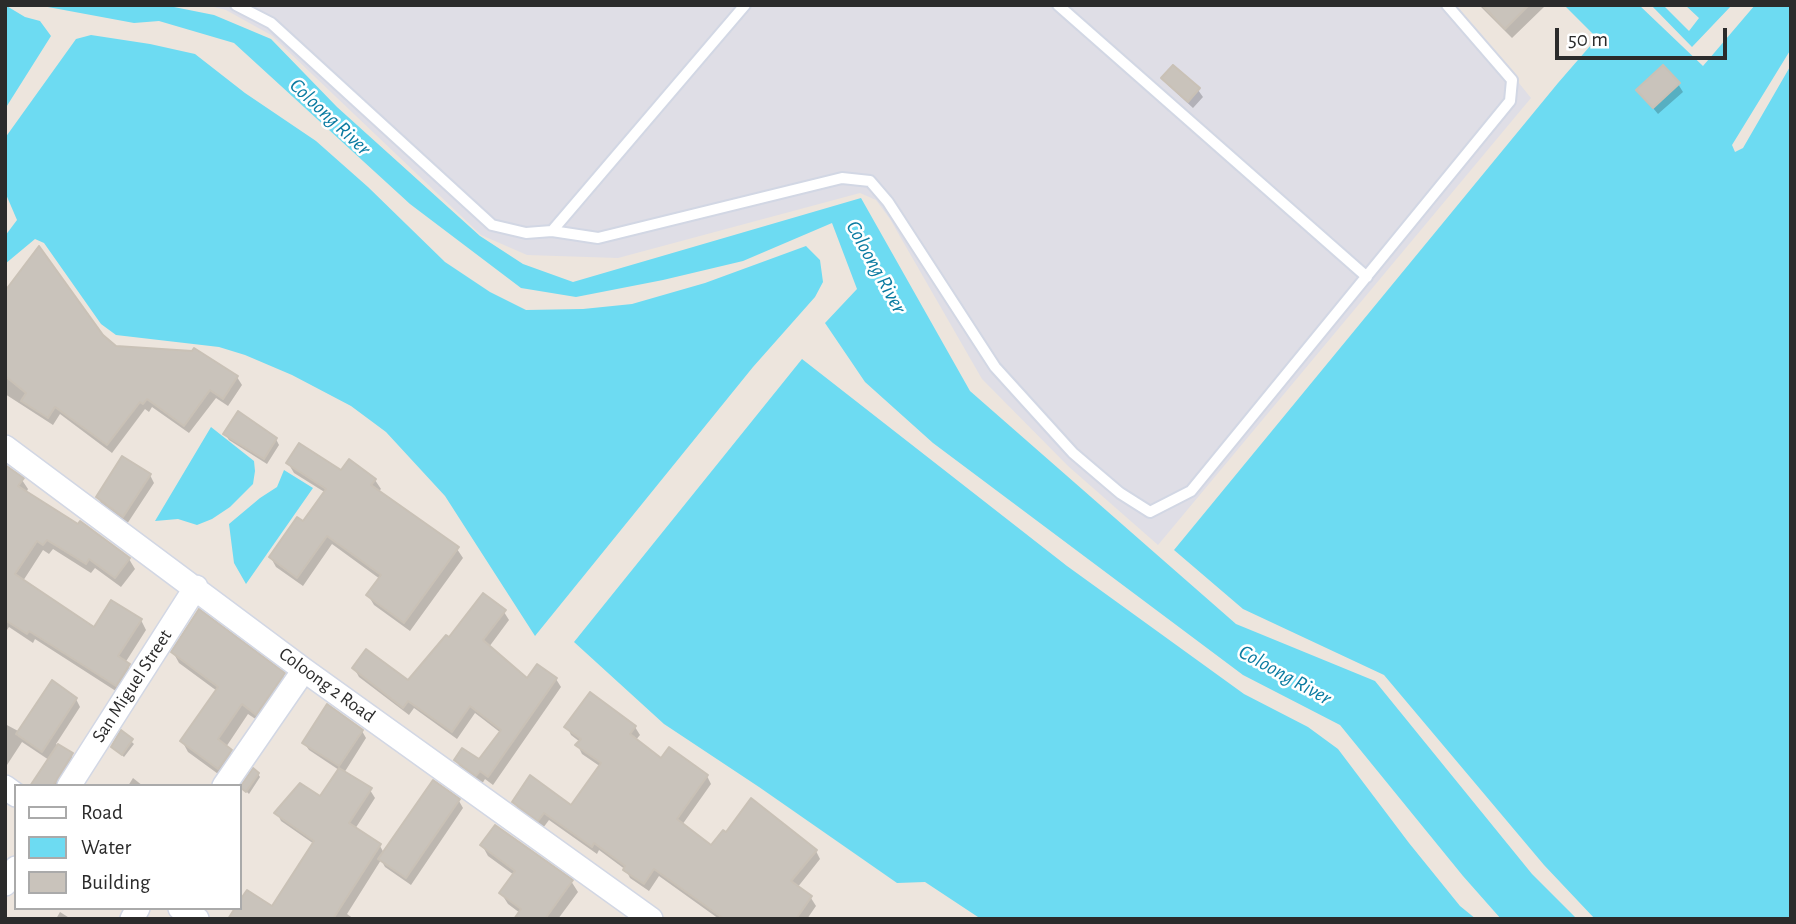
<!DOCTYPE html>
<style>
body{margin:0}
#map{position:relative;width:1796px;height:924px;overflow:hidden;background:#ede5dd;font-family:"Alegreya Sans",sans-serif}
canvas{display:block}
.frame{position:absolute;inset:0;border:7px solid #2b2b2b;pointer-events:none}
.legend{position:absolute;left:14px;top:784px;width:228px;height:126px;box-sizing:border-box;background:#fff;border:2px solid #aaa;margin:0;padding:9px 12px;list-style:none;font-size:21px;color:#2b2b2b}
.legend li{display:flex;align-items:center;gap:14px;height:35px}
.legend b{width:35px;border:2px solid #aaa}
.scale{position:absolute;left:1555px;top:28px;width:172px;height:32px;box-sizing:border-box;border:4px solid #2b2b2b;border-top:0;padding-left:9px;font-size:21px;line-height:24px;white-space:nowrap;color:#2b2b2b;-webkit-text-stroke:5px #fff;paint-order:stroke}
</style>
<div id="map">
<canvas width="1796" height="924"></canvas>
<div class="frame"></div>
<ul class="legend">
<li><b style="height:9px;background:#fff"></b>Road</li>
<li><b style="height:19px;background:#6ddbf2"></b>Water</li>
<li><b style="height:19px;background:#c9c3bb"></b>Building</li>
</ul>
<div class="scale">50 m</div>
</div>
<script>
const c = document.querySelector('canvas').getContext('2d');
c.lineJoin = 'round';
function paint(path, color) { c.fillStyle = color; c.fill(path, 'evenodd'); }
const shape = rows => new Path2D(rows.map(r => 'M' + r).join(''));
function strokePath(path, color, width, dash) { c.strokeStyle = color; c.lineWidth = width; c.lineCap = dash ? 'butt' : 'round'; c.setLineDash(dash || []); c.stroke(path); }
function drawText(font, color, halo, rows, align = 'center') {
  c.font = font + ' "Alegreya Sans",sans-serif'; c.lineWidth = 5; c.setLineDash([]); c.textBaseline = 'middle'; c.strokeStyle = halo; c.fillStyle = color; for (const [text, x, y, turn = 0] of rows) {
    c.save(); c.translate(x, y); c.rotate((+turn || 0) * Math.PI / 180); c.textAlign = isNaN(turn) ? turn : align; if (halo) c.strokeText(text, 0, 0); c.fillText(text, 0, 0); c.restore();
  }
}
const industrial = shape([
 [206,5,1456,5,1531,98,1158,545,1068,466,982,379,890,219,876,200,860,193,618,258,527,255,481,235,271,35,226,10]
]);
const water = shape([
 [5,5,25,17,40,21,51,36,5,109],
 [37,5,164,5,214,15,271,39,337,107,480,236,523,264,573,282,861,198,970,391,1236,624,1375,681,1532,874,1577,919,1501,919,1463,876,1340,725,1243,675,933,443,865,382,825,323,857,289,832,223,743,261,663,280,576,297,521,288,410,204,234,43,159,21,134,23],
 [1564,5,1639,5,1703,66,1755,5,1791,5,1791,49,1732,145,1735,152,1743,148,1791,65,1791,919,1595,919,1544,865,1384,675,1243,609,1174,550,1558,83,1597,38],
 [1651,5,1663,5,1689,31,1699,18,1685,5,1732,5,1692,47],
 [91,35,150,44,195,54,245,93,316,141,368,187,445,262,490,292,526,310,583,309,632,304,705,283,806,246,820,260,823,282,815,297,753,367,535,636,445,496,386,432,351,406,292,375,245,355,219,347,116,335,101,324,44,243,35,239,5,264,5,236,17,220,5,192,5,138,76,39],
 [802,359,1067,566,1244,694,1308,727,1338,749,1409,843,1460,906,1476,919,981,919,925,882,897,883,759,787,664,724,574,642],
 [211,427,254,461,255,471,253,484,230,507,212,519,197,525,178,519,155,521],
 [284,470,313,488,246,584,234,563,229,524,260,498,277,487]
]);
const shadow = shape([
 [1479,5,1542,5,1544,7,1512,38],
 [1163,78,1198,90,1203,97,1193,108,1168,85],
 [1678,84,1683,92,1658,114,1638,90],
 [5,293,101,337,115,348,237,377,242,385,228,406,216,398,189,433,152,407,149,412,145,409,112,453,60,414,53,425,5,394],
 [225,434,276,439,279,445,267,464,229,440],
 [288,463,375,480,381,489,378,492,457,549,463,558,410,631,374,605,368,595,380,579,332,544,303,586,276,567,271,558,303,524,326,493,294,473],
 [5,467,22,480,28,489,26,493,129,559,135,569,121,587,95,568,91,573,53,549,49,554,43,550,23,581,95,629,141,620,146,630,125,663,135,675,122,695,35,639,33,643,9,627,5,633],
 [150,475,154,483,127,524,102,505,98,497],
 [504,612,509,620,489,647,527,680,556,679,561,687,493,785,485,779,482,784,461,769,456,760,479,761,501,733,475,713,457,739,414,708,409,715,359,677,354,668,409,682,449,640],
 [173,652,283,674,290,685,263,724,248,714,226,747,237,762,225,779,188,752,182,741,217,691,179,663],
 [76,699,80,707,56,744,74,758,56,786,34,786,49,760,22,742,7,765,5,764,5,724,20,732],
 [567,727,635,727,640,735,635,741,662,760,707,776,711,784,682,825,712,848,816,851,820,859,797,888,811,898,816,906,807,919,719,919,659,876,649,891,630,878,626,870,599,850,597,854,549,820,543,828,519,811,514,802,572,807,601,767,582,754,578,746,580,742,571,735],
 [362,731,366,738,344,773,370,790,375,798,355,829,380,846,384,853,433,782,459,801,463,808,411,885,385,867,381,860,347,914,354,919,230,919,240,908,240,904,247,892,272,909,314,844,281,821,277,813,321,799,339,770,309,750,304,743],
 [122,733,134,744,124,757,113,747],
 [258,774,260,777,249,794,242,787],
 [133,778,143,786,128,786],
 [482,845,571,881,578,892,558,919,516,919,520,913,508,904,501,893,514,875,488,856],
 [60,912,71,919,56,919]
]);
const building = shape([
 [1482,5,1529,5,1505,29,1482,5],
 [1173,65,1200,88,1188,102,1161,78,1173,65],
 [1663,65,1680,83,1653,108,1636,90,1663,65],
 [39,246,103,335,116,346,192,351,194,348,238,376,223,399,210,390,184,426,147,399,143,404,140,402,107,445,55,407,48,418,21,401,26,393,5,376,5,291,39,246],
 [238,411,277,438,264,459,223,434,238,411],
 [299,443,341,470,349,459,376,479,371,485,459,547,404,623,366,595,381,575,327,536,297,578,269,557,297,517,303,521,326,489,286,463,299,443],
 [122,456,151,474,123,517,96,497,122,456],
 [5,465,24,478,18,486,78,524,80,521,130,558,115,578,89,559,86,564,47,540,43,545,37,541,15,574,94,627,111,600,142,619,118,656,130,664,116,686,29,631,27,634,5,620,5,465],
 [483,593,506,610,483,640,527,678,537,664,557,678,488,777,480,771,476,776,454,760,462,748,479,759,501,730,470,706,452,732,408,701,403,708,352,668,366,649,408,680,446,635,449,637,483,593],
 [199,609,285,673,256,715,242,704,218,739,232,750,218,769,180,741,218,687,171,652,199,609],
 [52,680,77,698,42,752,16,734,52,680],
 [590,692,636,726,630,734,661,758,669,747,708,775,677,819,711,845,723,830,726,832,751,798,817,850,791,881,812,896,796,919,724,919,654,869,644,884,623,870,625,866,594,843,592,847,544,813,538,821,512,802,530,775,571,805,601,763,575,745,581,739,564,727,590,692],
 [327,704,363,730,339,766,302,743,327,704],
 [121,730,133,739,122,755,111,747,121,730],
 [58,744,73,753,53,786,30,786,58,744],
 [253,768,259,773,246,792,240,787,253,768],
 [339,768,372,788,349,823,381,844,333,919,228,919,235,908,240,908,240,900,247,890,272,906,314,841,274,813,300,783,320,796,339,768],
 [433,780,460,799,406,878,378,859,433,780],
 [495,825,573,880,545,919,514,919,521,909,499,893,515,871,480,845,495,825]
]);
const lane = shape([
 [236,5,271,23,492,225,526,233,552,231,598,238,842,178,870,181,888,202,995,367,1073,453,1120,493,1150,512,1191,491,1510,101,1512,80,1447,5],
 [1058,5,1367,277],
 [552,231,745,5]
]);
const street = shape([
 [5,447,304,670,651,919],
 [69,786,196,587],
 [224,786,304,670],
 [5,787,16,795],
 [5,884,16,868],
 [180,908,197,919],
 [132,919,138,908]
]);
const streetNames = [
 ["Coloong 2 Road",327,685,36],
 ["San Miguel Street",132,686,-57]
];
const waterNames = [
 ["Coloong River",330,117,43],
 ["Coloong River",876,267,61],
 ["Coloong River",1285,675,29]
];
paint(industrial, '#dfdee6');
paint(water, '#6ddbf2');
paint(shadow, '#0003');
paint(building, '#c9c3bb');
strokePath(building, '#c9c1b6', 2);
strokePath(lane, '#d2d7e4', 14);
strokePath(street, '#d2d7e4', 26);
strokePath(lane, '#fff', 10);
strokePath(street, '#fff', 23);
drawText('19px', '#2b2b2b', '#fff', streetNames);
drawText('italic 21px', '#0a7ba1', '#fff', waterNames);
</script>
